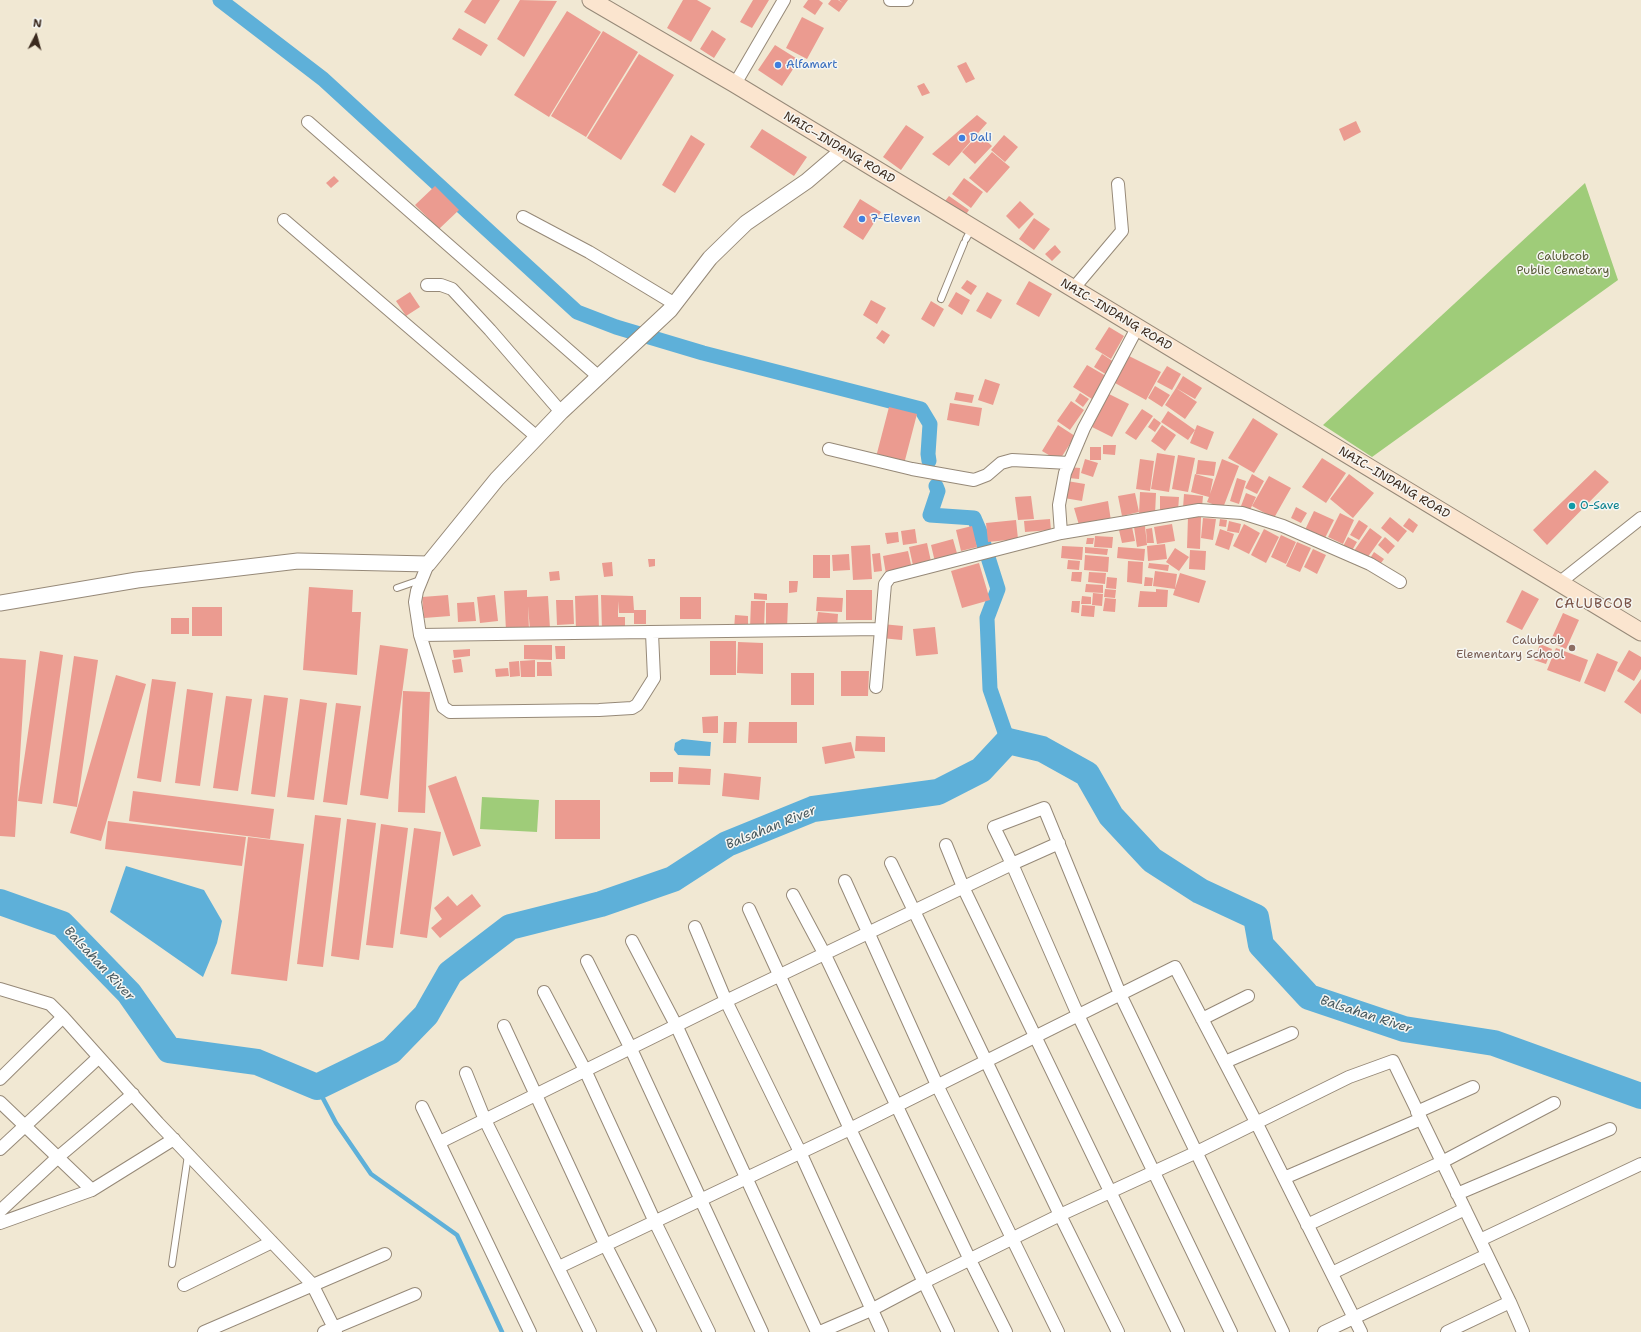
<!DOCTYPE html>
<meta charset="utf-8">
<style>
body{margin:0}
#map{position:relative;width:1641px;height:1332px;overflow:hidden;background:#f1e8d3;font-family:"Shantell Sans",sans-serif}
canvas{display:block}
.north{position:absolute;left:16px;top:16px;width:40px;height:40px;-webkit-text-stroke:3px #f6f6f2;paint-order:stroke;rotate:6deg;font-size:11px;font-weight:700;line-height:16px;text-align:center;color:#3b2a1e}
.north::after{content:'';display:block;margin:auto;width:14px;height:18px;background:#3b2a1e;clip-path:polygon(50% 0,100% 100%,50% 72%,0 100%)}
</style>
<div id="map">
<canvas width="1641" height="1332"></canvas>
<div class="north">N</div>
</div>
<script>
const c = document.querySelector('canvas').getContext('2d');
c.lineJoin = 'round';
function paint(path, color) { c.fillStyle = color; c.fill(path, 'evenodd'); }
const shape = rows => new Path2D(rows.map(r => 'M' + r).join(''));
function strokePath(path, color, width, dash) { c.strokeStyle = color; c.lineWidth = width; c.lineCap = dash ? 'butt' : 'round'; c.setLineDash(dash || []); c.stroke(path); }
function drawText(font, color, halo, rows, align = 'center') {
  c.font = font + ' "Shantell Sans",sans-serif'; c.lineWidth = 3; c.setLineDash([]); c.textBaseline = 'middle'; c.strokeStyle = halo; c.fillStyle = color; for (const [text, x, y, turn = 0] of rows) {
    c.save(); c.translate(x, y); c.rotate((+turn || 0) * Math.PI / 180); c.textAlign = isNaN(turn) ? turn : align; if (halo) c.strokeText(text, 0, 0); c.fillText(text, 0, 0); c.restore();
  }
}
const green = shape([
 [1585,183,1618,280,1372,457,1323,425],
 [482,797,539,800,537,832,480,829]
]);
const water = shape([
 [682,739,711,742,710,756,678,755,674,750,675,743],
 [126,866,204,890,222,921,217,943,203,977,110,912]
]);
const stream = shape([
 [317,1087,336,1123,371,1174,457,1235,502,1332]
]);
const canal = shape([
 [220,0,323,79,577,312,616,327,703,353,921,409,930,424,928,454,929,461],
 [936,486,938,491,930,515,974,518,980,532,998,589,987,618,990,689,1008,741]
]);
const river = shape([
 [0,902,62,924,129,993,169,1050,257,1062,317,1087,391,1051,426,1015,450,973,510,927,601,904,673,879,727,844,813,809,938,792,981,770,1008,741,1042,749,1087,774,1111,816,1152,860,1200,891,1256,917,1261,945,1309,997,1404,1029,1494,1043,1641,1096]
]);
const building = shape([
 [472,0,500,0,485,24,464,12],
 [520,0,557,1,524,57,497,39],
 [683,0,697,0,711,8,691,42,667,28],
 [753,0,769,0,752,28,740,22],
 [808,0,819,0,823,3,815,15,803,7],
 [831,0,838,0,843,3,839,0,848,0,839,12,828,4],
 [567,11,601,32,549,117,514,95],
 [802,17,824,28,807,59,786,48],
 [459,28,488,45,481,56,452,39],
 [712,30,726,39,714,58,700,49],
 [603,31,638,52,586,137,551,116],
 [775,45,799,60,782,86,758,70],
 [639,54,674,75,621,160,587,138],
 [966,62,975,79,966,83,957,66],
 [924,83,930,93,922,96,917,86],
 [977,115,987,123,949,166,932,154],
 [1356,121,1361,132,1344,141,1339,129],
 [906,125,924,137,901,170,883,157],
 [762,129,807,157,794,176,750,147],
 [979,134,992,146,975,164,962,152],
 [691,135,705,144,675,193,662,185],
 [1004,135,1018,147,1005,162,991,150],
 [992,152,1010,167,987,193,969,178],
 [334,176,339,181,331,188,326,183],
 [964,178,983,192,971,208,952,194],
 [435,186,459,210,439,229,415,205],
 [949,196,969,210,962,220,941,206],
 [860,199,881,212,863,240,843,227],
 [1020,201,1034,214,1019,229,1006,216],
 [1034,218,1050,229,1034,250,1019,239],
 [1055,245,1061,252,1052,261,1045,254],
 [967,280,977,286,971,295,961,288],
 [1029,281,1052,294,1039,317,1016,304],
 [410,292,420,307,406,316,396,301],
 [956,292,970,300,962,315,948,306],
 [987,292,1002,300,991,319,976,311],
 [871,300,886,308,877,324,863,315],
 [931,301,944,309,934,327,921,319],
 [1109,327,1124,336,1111,359,1095,349],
 [882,330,890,335,884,344,876,338],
 [1102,354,1114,362,1107,375,1094,367],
 [1129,356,1161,372,1146,400,1115,383],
 [1087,365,1106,376,1092,399,1073,387],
 [1167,366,1181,374,1172,390,1157,382],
 [1183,376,1202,388,1195,399,1176,388],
 [985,379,1000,384,993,405,978,400],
 [1155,386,1170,395,1162,407,1148,398],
 [1176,388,1197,402,1185,419,1165,405],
 [956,392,974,395,972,403,954,400],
 [1080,393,1089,399,1083,407,1075,401],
 [1109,394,1129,404,1112,437,1092,427],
 [1071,401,1084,410,1070,430,1057,421],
 [950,403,982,408,979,426,947,420],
 [889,407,917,414,904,464,876,457],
 [1142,409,1153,416,1136,440,1125,433],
 [1168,411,1195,430,1188,440,1161,422],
 [1154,418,1161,423,1155,432,1148,427],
 [1253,418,1278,434,1254,473,1228,458],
 [1058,425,1075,436,1059,461,1042,451],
 [1162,425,1176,435,1165,451,1151,441],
 [1197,425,1214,432,1207,450,1190,443],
 [1103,445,1116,445,1115,455,1103,454],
 [1090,447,1101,447,1101,460,1090,460],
 [1157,453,1175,456,1169,492,1151,489],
 [1178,455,1195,458,1188,492,1172,489],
 [1322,458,1346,473,1326,503,1302,487],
 [1085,459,1098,463,1093,477,1081,473],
 [1140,459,1154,461,1150,491,1136,489],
 [1222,459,1239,466,1223,508,1207,502,1209,497,1191,492,1195,474,1213,479,1210,494],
 [1198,460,1216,462,1214,476,1196,474],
 [1069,467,1080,468,1079,479,1068,478],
 [1595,470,1609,482,1547,545,1533,530],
 [1252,474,1264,481,1257,494,1245,488],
 [1349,474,1374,493,1353,518,1330,499],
 [1269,476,1291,488,1274,518,1252,506],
 [1237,478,1246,481,1239,504,1230,501],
 [1067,481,1085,484,1082,501,1064,498],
 [1140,492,1156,493,1155,515,1139,514],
 [1135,493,1139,512,1122,516,1118,496],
 [1246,493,1256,497,1250,510,1241,506],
 [1184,494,1203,496,1202,507,1183,508],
 [1031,496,1034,519,1018,520,1015,497],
 [1160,496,1179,497,1178,511,1160,513],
 [1108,501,1111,521,1079,525,1074,508],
 [1296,507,1307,513,1301,523,1291,518],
 [1314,511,1334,520,1324,540,1304,532],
 [1340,513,1354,520,1343,544,1328,537],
 [1188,517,1201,517,1200,549,1187,548],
 [1390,517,1407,531,1398,542,1381,528],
 [1203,518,1216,519,1213,540,1201,538],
 [1409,518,1418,525,1413,533,1403,526],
 [1050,519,1051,530,1025,532,1024,521],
 [1220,519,1227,520,1226,527,1219,526],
 [1016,520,1018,539,988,542,986,523],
 [1359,520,1368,526,1359,540,1350,535],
 [1229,521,1241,524,1239,533,1227,531],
 [1172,524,1175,541,1157,544,1154,527],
 [1244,524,1260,533,1249,554,1233,546],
 [972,526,977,547,961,551,956,530],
 [1145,526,1147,545,1137,547,1134,527],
 [1132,527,1135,541,1122,543,1119,530],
 [1152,528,1154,543,1147,543,1146,529],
 [1370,528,1382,537,1365,561,1351,555],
 [915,529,917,543,903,545,901,531],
 [1220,529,1234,534,1229,550,1215,545],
 [1264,529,1279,537,1266,563,1251,555],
 [898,532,899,542,887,544,885,533],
 [1281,535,1296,542,1286,564,1271,557],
 [1095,536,1113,537,1112,548,1094,547],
 [1348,537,1357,542,1350,554,1341,550],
 [1385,537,1395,546,1388,554,1378,545],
 [1087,538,1094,538,1093,544,1086,544],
 [953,539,958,557,935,562,931,545],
 [1297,542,1311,548,1300,572,1286,566],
 [927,543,932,566,914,570,909,547],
 [1165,544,1167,559,1148,561,1147,546],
 [870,545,872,579,853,580,851,546],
 [1062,546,1083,547,1082,560,1061,558],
 [1085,547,1108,549,1107,555,1085,553],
 [1118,547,1145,549,1144,561,1117,558],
 [1175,548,1189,557,1179,571,1166,562],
 [1313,549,1326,555,1317,574,1304,567],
 [1190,550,1206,551,1205,570,1189,569],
 [908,551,912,569,886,574,883,556],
 [1374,552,1384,559,1378,567,1369,560],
 [880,553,882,571,874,572,872,554],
 [849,554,850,570,833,571,832,555],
 [813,555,830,555,830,578,813,578],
 [1085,555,1109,557,1108,572,1084,570],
 [648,559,655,559,655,566,649,567],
 [1068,560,1080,561,1079,570,1067,569],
 [1128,561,1143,562,1142,584,1127,582],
 [612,562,613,576,604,577,602,563],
 [979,563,990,600,962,608,951,571],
 [1149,563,1169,565,1168,571,1148,568],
 [559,571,560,580,550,581,549,572],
 [1155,571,1177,574,1175,589,1153,586],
 [1072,572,1082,572,1081,582,1071,581],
 [1089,572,1106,573,1105,584,1088,582],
 [1180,573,1206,581,1199,603,1173,595],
 [1107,577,1117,578,1116,589,1106,588],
 [1145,577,1153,578,1152,586,1144,586],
 [789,581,798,581,797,592,789,593],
 [1086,584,1103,585,1103,593,1085,592],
 [309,587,353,590,352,612,361,612,357,675,303,670],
 [1105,589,1116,590,1115,598,1104,597],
 [1156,589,1168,590,1167,607,1138,607,1140,591,1156,592],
 [527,590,527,597,548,596,550,629,530,630,528,606,529,630,506,631,504,591],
 [846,590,872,590,872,620,846,620],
 [1522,590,1539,599,1522,630,1506,622],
 [754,593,767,594,767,600,754,599],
 [1093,593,1103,594,1102,606,1092,605],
 [448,595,450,616,424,618,422,597],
 [495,595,498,621,480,623,477,597],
 [598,595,599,629,576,630,575,596],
 [601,595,633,596,634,610,646,610,646,624,634,624,634,613,619,613,618,601,618,617,625,617,625,629,602,631],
 [1082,596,1091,597,1091,604,1081,604],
 [680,597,701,597,701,619,680,619],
 [817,597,843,598,842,612,816,611],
 [1105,598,1116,599,1115,612,1103,611],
 [556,600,573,600,574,624,557,625],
 [751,601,765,601,764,629,750,629],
 [1072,601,1080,601,1079,613,1071,612],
 [474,602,476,621,458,622,457,603],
 [766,603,788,603,787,629,766,629],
 [1082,605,1095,606,1094,617,1081,616],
 [192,607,222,607,222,636,192,636],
 [818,612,838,614,837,630,816,628],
 [1563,613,1579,620,1566,649,1550,642],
 [735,615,748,616,748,631,734,630],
 [171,618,189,618,189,634,171,634],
 [882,624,903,626,902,640,881,638],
 [935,627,938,654,916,656,913,629],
 [710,641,736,641,736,675,710,675],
 [738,642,763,643,763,674,737,673],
 [1540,644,1552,649,1546,664,1534,660],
 [380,645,408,649,388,799,360,795],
 [524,645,552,645,552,660,524,659],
 [555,646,565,646,565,659,556,659],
 [1556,648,1588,660,1580,682,1547,670],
 [470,649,470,656,454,658,453,650],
 [1629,650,1641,657,1641,669,1634,681,1617,671],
 [40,651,63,655,42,804,18,801],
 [1597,653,1618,662,1605,692,1584,683],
 [74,656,98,660,77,807,53,803],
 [0,658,26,660,15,837,0,836],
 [461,659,463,672,454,673,452,660],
 [535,660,535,677,521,677,520,661],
 [519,661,520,676,510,677,509,662],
 [537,662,551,662,552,676,537,676],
 [508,668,509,676,496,677,495,669],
 [841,671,869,671,868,696,841,696],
 [791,673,814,673,814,705,791,705],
 [116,675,146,684,101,841,70,833],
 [152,679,176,682,161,782,137,778],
 [1641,679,1641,714,1624,702],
 [187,689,213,693,200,786,175,783],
 [403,691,430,692,425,813,398,812],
 [264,695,288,698,275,797,251,794],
 [226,696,252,699,238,791,213,788],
 [300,699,327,703,314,800,287,797],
 [336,703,361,706,347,805,323,802],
 [718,716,718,733,703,733,702,717],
 [724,722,737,722,736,743,723,743],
 [749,722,797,722,797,743,748,743],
 [856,736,885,737,885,752,855,751],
 [851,742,855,758,825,764,822,747],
 [679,767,711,769,710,785,678,784],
 [650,772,673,772,673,782,650,782],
 [724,773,761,777,759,800,722,796],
 [456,776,481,846,453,856,428,786],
 [133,791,274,809,270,839,129,821],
 [555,800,600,800,600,839,555,839],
 [315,815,341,818,323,967,297,964],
 [347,819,376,823,359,960,331,956],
 [108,821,246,837,242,866,105,849],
 [381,824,408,828,393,948,366,945],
 [414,828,441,832,427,938,400,934],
 [248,837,304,844,287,981,231,974],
 [472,894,481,906,440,938,431,928,442,919,434,908,448,896,457,906]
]);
const service = shape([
 [966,239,972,228],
 [941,299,964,243],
 [397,588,420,580],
 [172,1264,188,1155]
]);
const minor = shape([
 [890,0,907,0],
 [735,84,784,0],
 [308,122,599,377],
 [523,217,589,252,675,304],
 [284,220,537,437],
 [427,285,441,285,452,289,490,330,561,412],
 [1073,289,1122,231,1118,184],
 [829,449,912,469,974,480,987,475,1001,463,1012,460,1069,463],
 [1061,533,1059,505,1065,473,1084,428,1137,328],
 [428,564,417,591,415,602,420,635,443,707,450,712,599,710,632,708,637,705,654,678,652,633],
 [1559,583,1641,518],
 [420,635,880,629],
 [876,687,885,584,890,577,1061,533,1199,510,1242,513,1283,526,1370,564,1400,582],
 [946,845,963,887,1178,1332],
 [891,863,1060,1215,1118,1332],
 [845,881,937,1085,1058,1332],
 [793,895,825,955,970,1260,1006,1332],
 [749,909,850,1129,948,1332],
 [695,927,726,1001,800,1152,882,1332],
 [632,941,677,1027,817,1332],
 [587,961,631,1049,762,1332],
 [0,989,50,1004,63,1017,158,1123,312,1284,336,1332],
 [544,992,585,1070,655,1222,709,1332],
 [1202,1019,1248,996],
 [504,1026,605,1244,650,1332],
 [1225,1062,1292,1033],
 [466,1073,485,1120,590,1332],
 [0,1079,63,1017],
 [0,1102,92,1190,174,1139],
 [422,1107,530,1332],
 [1417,1112,1473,1087],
 [440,1142,726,1001,1012,864,1059,843],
 [0,1149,99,1057],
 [1284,1178,1421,1119],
 [1457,1194,1610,1129],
 [0,1211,57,1158,133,1094],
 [0,1223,92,1190],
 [1307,1225,1442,1162,1554,1103],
 [1480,1240,1641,1164],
 [559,1267,850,1129,1175,967,1256,1122,1361,1332],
 [1332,1273,1465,1209],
 [184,1285,272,1242],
 [1510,1302,1523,1332],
 [204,1332,385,1254],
 [324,1332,415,1294],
 [820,1332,871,1310,924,1282,1060,1215,1197,1152,1349,1077,1393,1061,1510,1302,1447,1332],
 [1231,1332,1078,1015,1012,864,994,827,1044,808,1120,994,1283,1332],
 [1324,1332,1487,1255]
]);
const tertiary = shape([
 [0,603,137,580,298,561,428,564,497,479,561,412,670,310,710,258,746,223,807,181,842,151]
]);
const secondary = shape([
 [591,0,735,84,1641,632]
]);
const markers = [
 [778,65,4,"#3f7fe0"],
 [962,138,4,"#3f7fe0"],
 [862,219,4,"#3f7fe0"],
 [1572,506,4,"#0f9aa8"],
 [1572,648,4,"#8d6e63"]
];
const shopNames = [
 ["Alfamart",786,65],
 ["Dali",970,138],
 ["7-Eleven",870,219]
];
const streetNames = [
 ["NAIC–INDANG ROAD",839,148,31],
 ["NAIC–INDANG ROAD",1116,315,31],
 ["NAIC–INDANG ROAD",1394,483,31]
];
const parkNames = [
 ["Calubcob",1563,257],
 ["Public Cemetary",1563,271]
];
const cultureNames = [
 ["O-Save",1580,506]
];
const educationNames = [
 ["Calubcob",1564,641],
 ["Elementary School",1564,655]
];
const waterNames = [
 ["Balsahan River",771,828,-22],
 ["Balsahan River",99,964,47],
 ["Balsahan River",1366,1015,18]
];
const quarterNames = [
 ["CALUBCOB",1594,604]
];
paint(green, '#9fcc79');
paint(water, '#5eb0d9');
strokePath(stream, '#5eb0d9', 4.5);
strokePath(canal, '#5eb0d9', 15);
strokePath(river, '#5eb0d9', 26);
paint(building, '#eb9b90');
strokePath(service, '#968978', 8);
strokePath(minor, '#968978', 14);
strokePath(tertiary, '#968978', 17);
strokePath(secondary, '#968978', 19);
strokePath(service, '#fff', 6);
strokePath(minor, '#fff', 12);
strokePath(tertiary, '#fff', 15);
strokePath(secondary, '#fbe5cf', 17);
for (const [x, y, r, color] of markers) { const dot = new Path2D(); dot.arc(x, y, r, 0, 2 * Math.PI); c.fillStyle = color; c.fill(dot); strokePath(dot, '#f6f6f2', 1.5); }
drawText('12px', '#366cbe', '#f6f6f2', shopNames, 'left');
drawText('12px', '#3b2a1e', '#f6f6f2', streetNames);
drawText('12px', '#595b39', '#f6f6f2', parkNames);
drawText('12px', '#0d838f', '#f6f6f2', cultureNames, 'left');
drawText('12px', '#785e54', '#f6f6f2', educationNames, 'right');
drawText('italic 13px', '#47595f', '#f6f6f2', waterNames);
c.letterSpacing = '1px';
drawText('14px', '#795246', '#f6f6f2', quarterNames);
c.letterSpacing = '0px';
</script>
